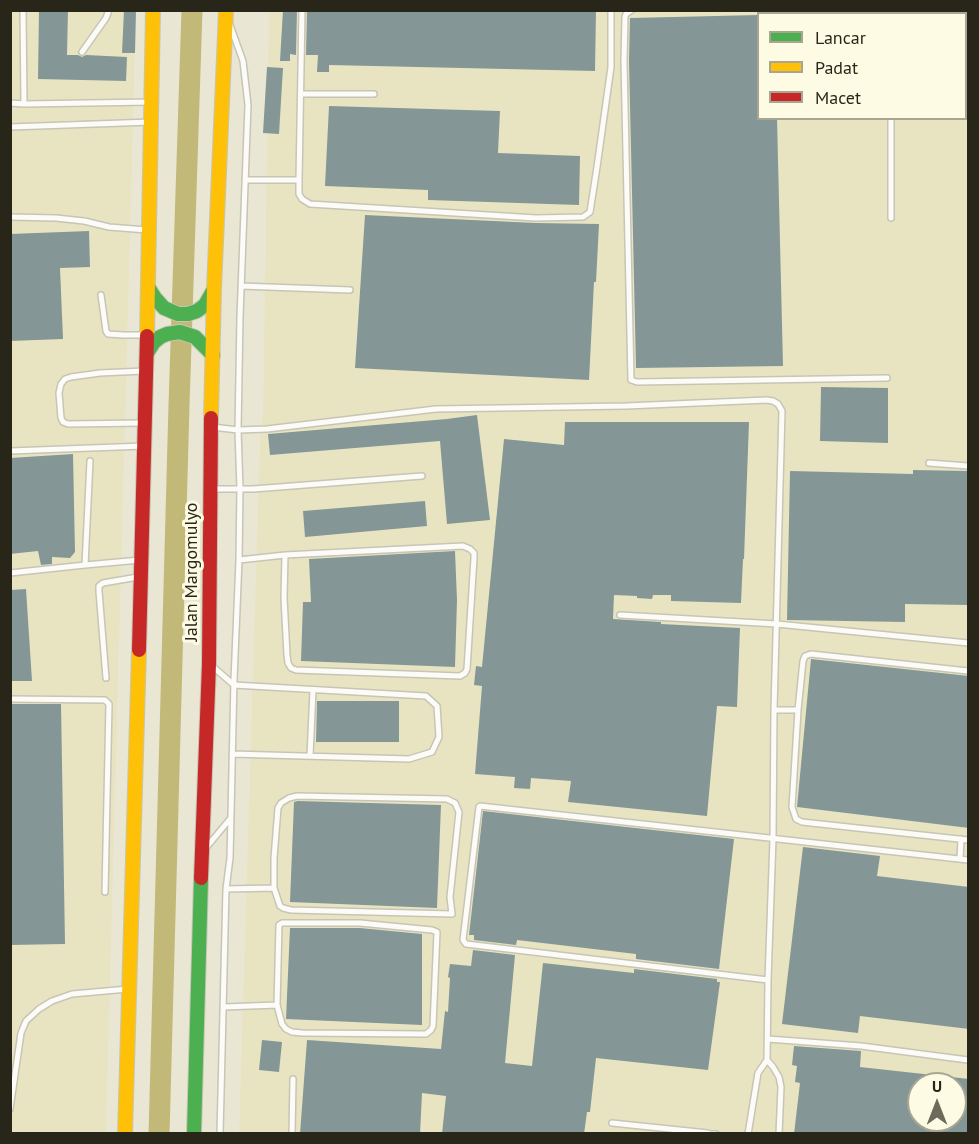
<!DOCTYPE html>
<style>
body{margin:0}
#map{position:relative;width:979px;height:1144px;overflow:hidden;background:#e9e7d3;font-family:"PT Sans",sans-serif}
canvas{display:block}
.frame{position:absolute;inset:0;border:12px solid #282619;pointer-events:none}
.legend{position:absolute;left:757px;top:12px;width:210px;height:108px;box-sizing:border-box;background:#fefbe5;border:2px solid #a8a693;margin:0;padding:8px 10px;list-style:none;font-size:18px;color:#282619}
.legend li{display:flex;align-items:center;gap:12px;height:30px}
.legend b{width:30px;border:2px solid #a8a693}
.north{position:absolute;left:907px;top:1072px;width:60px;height:60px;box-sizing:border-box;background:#fefbe5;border:2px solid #a8a693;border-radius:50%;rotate:0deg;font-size:16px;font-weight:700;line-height:24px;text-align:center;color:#282619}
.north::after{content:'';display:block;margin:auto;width:21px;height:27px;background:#6c6a5a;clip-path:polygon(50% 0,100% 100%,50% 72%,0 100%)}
</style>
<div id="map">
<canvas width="979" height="1144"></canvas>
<div class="frame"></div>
<ul class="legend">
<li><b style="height:8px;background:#4caf50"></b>Lancar</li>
<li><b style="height:8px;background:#ffc107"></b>Padat</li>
<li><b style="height:8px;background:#c62828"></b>Macet</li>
</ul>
<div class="north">U</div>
</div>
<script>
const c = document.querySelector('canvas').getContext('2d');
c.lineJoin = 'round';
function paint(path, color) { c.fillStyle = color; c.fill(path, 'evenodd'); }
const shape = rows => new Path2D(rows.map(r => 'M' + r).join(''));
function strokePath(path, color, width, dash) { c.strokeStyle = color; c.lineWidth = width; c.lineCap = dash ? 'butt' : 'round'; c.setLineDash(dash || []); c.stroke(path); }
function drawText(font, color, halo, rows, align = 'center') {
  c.font = font + ' "PT Sans",sans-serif'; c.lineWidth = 6; c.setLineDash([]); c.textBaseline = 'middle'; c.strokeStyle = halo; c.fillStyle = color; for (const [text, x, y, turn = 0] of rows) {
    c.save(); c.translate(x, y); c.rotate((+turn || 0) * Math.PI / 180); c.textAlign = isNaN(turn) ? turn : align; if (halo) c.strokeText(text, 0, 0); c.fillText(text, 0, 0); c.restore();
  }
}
const built = shape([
 [10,11,136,11,106,1133,11,1133],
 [269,11,968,11,968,1133,239,1134,260,437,263,414],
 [758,14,966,14,966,118,758,118],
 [919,1084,955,1084,955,1120,919,1120]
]);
const river = shape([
 [159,1134,179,405,192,10]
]);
const building = shape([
 [39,10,68,10,67,55,78,55,82,57,86,55,127,57,126,81,38,79],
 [124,10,136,10,135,53,122,53],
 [283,10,297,10,296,55,290,54,290,61,280,61],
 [307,10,596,10,595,71,329,65,329,72,317,72,318,55,306,55],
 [759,15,759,118,777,118,783,366,636,368,629,61,630,18],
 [267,67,283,68,279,134,263,133],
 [329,106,500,111,498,153,580,156,579,205,428,200,428,190,325,186],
 [365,215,536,223,599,224,596,282,594,282,589,380,355,368],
 [89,231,90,267,60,268,63,339,10,341,10,234],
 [821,387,888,388,888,443,820,441],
 [477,415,490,520,447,524,440,441,270,455,268,434,447,419],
 [565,422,749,422,744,559,743,559,741,603,671,601,671,595,653,595,652,599,637,598,637,596,614,595,613,619,661,622,661,624,740,628,737,707,717,706,707,816,568,802,571,781,531,778,530,789,514,788,515,777,475,774,482,686,474,685,476,666,482,667,504,439,564,445],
 [73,454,75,552,70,558,52,557,52,564,41,565,38,551,10,554,10,458],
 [913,470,969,471,969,605,905,604,905,622,787,620,790,471,913,474],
 [425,501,427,526,305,537,303,511],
 [455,551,457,600,455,667,301,661,303,602,311,602,309,559],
 [26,589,32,681,10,681,10,590],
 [811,659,969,676,969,828,797,807],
 [317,701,399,701,399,742,316,742],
 [10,704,61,704,65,944,10,945],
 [298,801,441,805,437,908,290,902,294,802],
 [483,811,734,839,719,969,636,959,636,954,517,940,516,945,474,940,474,935,469,935],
 [803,847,880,856,877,876,969,887,969,1029,860,1016,858,1033,782,1024],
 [290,928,360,928,422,934,422,1025,286,1019],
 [473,950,515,955,505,1063,532,1066,543,963,634,973,634,969,717,979,717,982,720,982,708,1070,596,1058,590,1112,587,1112,584,1134,442,1134,446,1096,422,1093,420,1134,300,1134,307,1040,441,1049,445,1011,448,1012,450,978,448,977,450,964,471,966],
 [262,1040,282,1042,279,1072,259,1070],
 [794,1046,861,1051,860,1067,969,1079,969,1134,794,1134,800,1083,795,1082,797,1066,792,1065],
 [919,1084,955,1084,955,1120,919,1120]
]);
const lane = shape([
 [23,10,24,104,152,102],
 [302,10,299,180,299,194,302,199,310,204,536,218,583,217,590,212,597,167,611,67,611,10],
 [632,10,626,14,625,17,624,61,631,380,637,382,887,378],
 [896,14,897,10],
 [82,52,106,18,109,10],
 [301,94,374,94],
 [10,103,24,104],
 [891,118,891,218],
 [10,127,151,122],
 [245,180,299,180],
 [10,217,56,218,84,221,109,227,147,230],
 [241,286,350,290],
 [101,295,106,331,108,334,123,335,146,335],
 [144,423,68,424,63,422,61,418,59,393,61,384,65,379,71,377,100,373,144,371],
 [212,427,238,430,267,429,436,409,626,406,767,400,773,401,778,404,782,411,774,710,773,839,768,980,767,1060,773,1067,779,1077,781,1087,779,1134],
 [10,451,144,446],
 [90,461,85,565,140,560],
 [929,463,968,466],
 [212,489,253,489,422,476],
 [239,560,285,555,463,546,470,549,474,553,474,558,467,669,465,673,460,676,296,670,291,668,288,663,287,655,284,598,285,555],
 [10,573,85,565],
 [620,615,777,624,968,643],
 [212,666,234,685,426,696,437,706,439,737,432,752,409,759,232,754],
 [968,671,811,654,805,656,803,661,798,710,792,807,796,819,802,822,968,840],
 [106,678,99,591,99,586,103,583,138,577],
 [10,699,105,700,109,704,105,892],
 [774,710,798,710],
 [310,756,313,690],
 [205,849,230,819],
 [960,859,961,839],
 [226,889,274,888,274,858,278,808,281,803,289,798,297,796,447,799,455,803,459,812,450,897,452,914,291,910,283,908,280,906,274,888],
 [768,980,466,944,463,940,479,807,480,806,968,860],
 [224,1007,277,1005,279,925,282,923,360,923,432,930,437,932,433,1026,431,1030,426,1034,302,1033,292,1032,286,1029,282,1024,277,1005],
 [768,1039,861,1046,968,1060],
 [10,1109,21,1033,26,1021,39,1009,52,1001,72,994,128,989],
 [612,1123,708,1133],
 [220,1134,226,889,230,858,234,680,239,560,240,489,238,430,240,317,248,105,243,61,230,25],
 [292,1134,293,1079],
 [707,1134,716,1134],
 [748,1134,758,1073,767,1060]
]);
const fast = shape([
 [148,287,155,298,164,308,178,314,188,314,197,311,205,305,213,291],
 [147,353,154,342,160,337,167,334,180,332,195,337,213,355],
 [194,1134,201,878]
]);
const slow = shape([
 [147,336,153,10],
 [211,418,214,289,226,10],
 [125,1134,139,650]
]);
const jam = shape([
 [139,650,147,336],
 [201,878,209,664,211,418]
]);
const streetNames = [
 ["Jalan Margomulyo",192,572,-90]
];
paint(built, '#e8e4c2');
strokePath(river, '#c2b979', 21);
paint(building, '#849796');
strokePath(lane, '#c7c5b5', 8);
strokePath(fast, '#c7c5b5', 16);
strokePath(slow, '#c7c5b5', 16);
strokePath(jam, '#c7c5b5', 16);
strokePath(lane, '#fcfbf8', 5);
strokePath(fast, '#4caf50', 14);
strokePath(slow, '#ffc107', 14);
strokePath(jam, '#c62828', 14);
drawText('18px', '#282619', '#fefbe5', streetNames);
</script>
